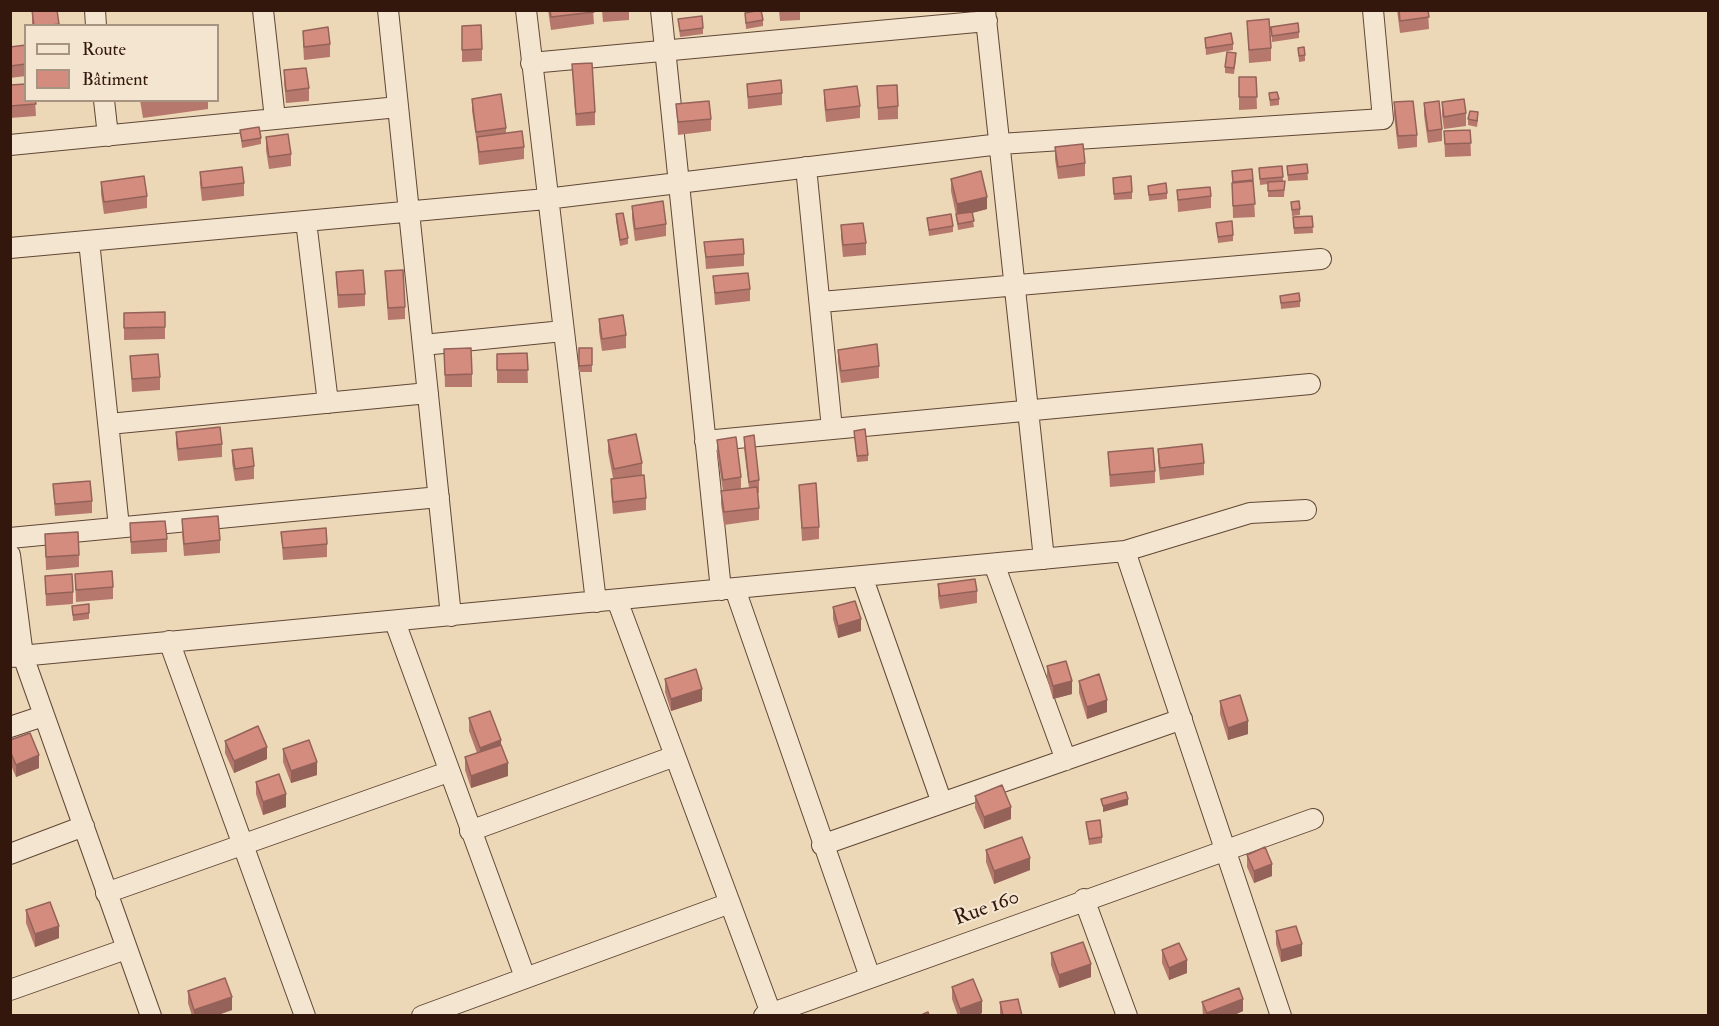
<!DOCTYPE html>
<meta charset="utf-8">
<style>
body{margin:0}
#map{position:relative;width:1719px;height:1026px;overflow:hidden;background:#ecd7b6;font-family:"IM FELL Double Pica",serif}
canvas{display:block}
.frame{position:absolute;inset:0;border:12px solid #33170c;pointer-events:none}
.legend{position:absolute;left:24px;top:24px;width:195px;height:78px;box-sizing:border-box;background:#f3e5d0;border:2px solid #a69382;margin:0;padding:8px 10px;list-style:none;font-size:18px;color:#33170c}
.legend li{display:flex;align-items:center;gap:12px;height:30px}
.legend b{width:30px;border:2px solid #a69382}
</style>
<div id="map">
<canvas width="1719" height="1026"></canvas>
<div class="frame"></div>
<ul class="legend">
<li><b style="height:8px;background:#f3e5d0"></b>Route</li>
<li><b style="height:16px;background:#d48c7f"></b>Bâtiment</li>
</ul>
</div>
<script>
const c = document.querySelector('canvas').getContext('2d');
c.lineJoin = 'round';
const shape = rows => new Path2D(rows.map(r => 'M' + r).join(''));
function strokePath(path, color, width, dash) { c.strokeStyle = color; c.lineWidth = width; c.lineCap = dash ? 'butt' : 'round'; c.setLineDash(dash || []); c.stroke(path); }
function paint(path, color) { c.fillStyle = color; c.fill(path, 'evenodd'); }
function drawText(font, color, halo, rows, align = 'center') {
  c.font = font + ' "IM FELL Double Pica",serif'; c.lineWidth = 4.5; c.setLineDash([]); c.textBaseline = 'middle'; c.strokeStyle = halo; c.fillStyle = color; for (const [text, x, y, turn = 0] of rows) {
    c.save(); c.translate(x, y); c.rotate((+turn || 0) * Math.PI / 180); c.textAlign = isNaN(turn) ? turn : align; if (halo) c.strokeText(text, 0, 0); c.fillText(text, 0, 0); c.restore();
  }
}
const minor = shape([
 [95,10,96,26],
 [263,10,275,119],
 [388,10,451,616],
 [526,10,596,602],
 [661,10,721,590],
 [985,10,1044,559],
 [531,63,987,21],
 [104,100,108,136],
 [10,145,398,107],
 [806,167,832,429],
 [306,221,328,403],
 [89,241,119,527],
 [10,248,546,199,1000,144,1383,119,1373,10],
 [821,302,1321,259],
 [423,345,563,331],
 [109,424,428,393],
 [705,441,1310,384],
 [10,538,439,497],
 [1125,551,1281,1016],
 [10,555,23,656,151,1016],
 [994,564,1066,760],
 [862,576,942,803],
 [735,589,870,977],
 [617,600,772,1016],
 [395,622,525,977],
 [169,641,305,1016],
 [10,657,1125,551,1250,513,1306,510],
 [10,727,43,716],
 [470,831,675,756],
 [822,845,1182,719],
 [10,854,84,826],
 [106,893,448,772],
 [1084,899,1127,1016],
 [10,990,126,949],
 [422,1016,730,903],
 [764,1016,1313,819]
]);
const wall = shape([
 [32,10,57,10,59,26,32,26],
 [548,10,593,10,594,24,551,30],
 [602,10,629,10,629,20,603,22],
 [779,10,800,10,800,20,780,21],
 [1397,10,1428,10,1429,29,1400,33],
 [745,13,763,20,763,26,746,29],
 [678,19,703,28,703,34,680,37],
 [1247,21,1271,48,1271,61,1249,63],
 [462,26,482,49,482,61,462,62],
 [1271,27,1299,32,1299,38,1272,42],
 [303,31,330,44,330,57,304,60,303,43],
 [1205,38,1233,44,1233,50,1206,55],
 [26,45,26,76,10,78,10,47],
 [1298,48,1305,55,1305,61,1299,62],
 [1236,59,1234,74,1225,73,1225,67],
 [572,64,595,112,595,125,576,126],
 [284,70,309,88,309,101,286,103,284,82],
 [1239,77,1256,77,1257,109,1239,110],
 [747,84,782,93,782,105,748,109],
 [10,85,35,100,36,116,10,118],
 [877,86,898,106,898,119,878,120],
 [824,90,860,106,860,118,826,122,824,102],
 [1269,93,1279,99,1279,105,1270,106],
 [472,99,506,128,506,133,524,147,524,159,479,165,477,144,472,111],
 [140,100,208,100,208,109,143,118],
 [1394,102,1417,135,1417,147,1398,149,1394,115],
 [1442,102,1466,113,1466,126,1444,129,1442,115],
 [1424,103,1442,129,1442,141,1428,143,1424,115],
 [676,104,711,119,711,131,678,135],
 [1468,119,1478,119,1477,127,1468,125],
 [240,130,261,138,261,144,242,148],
 [1470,130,1471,156,1445,157,1444,131],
 [266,137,291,154,291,166,269,169,266,150],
 [1055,147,1085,163,1085,176,1058,179,1055,159],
 [1307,164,1308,180,1288,181,1287,166],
 [1282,166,1283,181,1285,181,1284,197,1268,197,1268,184,1260,185,1259,168],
 [1252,169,1253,181,1255,217,1233,218,1232,171],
 [200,172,244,183,244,196,202,201,200,184],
 [1113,178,1132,192,1132,199,1114,200],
 [951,179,987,209,972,213,974,227,958,230,956,215,951,191],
 [101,182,147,196,147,208,104,214,101,194],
 [1148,186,1167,193,1167,199,1149,201],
 [1177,190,1211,196,1211,208,1178,212],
 [1291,202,1300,209,1300,215,1292,216],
 [632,206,666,224,666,236,635,241,632,218],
 [616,214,628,238,628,244,620,246,616,220],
 [1312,216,1313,233,1294,234,1293,217],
 [927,218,953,226,953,232,929,236],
 [1216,223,1233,235,1233,241,1218,243],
 [841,225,866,243,866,255,843,257,841,237],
 [704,242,744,254,744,266,706,269],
 [385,271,405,307,405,319,388,320],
 [336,272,365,294,365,306,338,308],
 [713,276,750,289,750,301,715,305],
 [1280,296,1300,301,1300,307,1281,309],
 [124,313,165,327,165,339,124,340],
 [599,319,626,335,626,348,602,351,599,331],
 [579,348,592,348,592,372,579,372],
 [444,349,472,374,472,387,445,387],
 [838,350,879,366,879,378,841,383,838,362],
 [527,353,528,383,497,383,497,354],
 [130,356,160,377,160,390,132,392],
 [854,431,868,455,868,461,857,462],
 [176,432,222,444,222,457,178,461,176,444],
 [744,437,759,480,759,493,757,493,759,508,759,520,724,525,721,504,721,491,723,491,717,452,717,440,741,477,741,489,749,488,744,449],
 [608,440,642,463,642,475,646,498,646,510,613,514,611,491,611,479,613,478,608,452],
 [1158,449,1204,463,1204,475,1160,480,1158,461],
 [232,450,254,466,254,479,235,481,232,462],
 [1108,452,1155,471,1155,483,1110,487],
 [53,484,92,501,92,513,55,516],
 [799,485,819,527,819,539,802,541],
 [182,519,220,540,220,553,184,556,182,532],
 [130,523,167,539,167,552,131,554],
 [281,532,327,544,327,557,283,560],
 [45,534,79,555,79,567,46,570],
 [75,574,113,587,113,599,76,602],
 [45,576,73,592,73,604,46,606],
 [938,584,977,591,977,603,940,609,938,597],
 [89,604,89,619,73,621,72,606],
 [833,607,861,631,838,638,833,619],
 [1047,666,1072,694,1053,699,1047,678],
 [665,679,702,701,671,711,665,692],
 [1079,681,1107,712,1087,719,1079,693],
 [1220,701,1248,734,1228,740,1220,714],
 [469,718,501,745,508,776,471,788,465,770,465,757,477,753,469,731],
 [10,740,39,768,16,777,10,763],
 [225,741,267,759,234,773,225,753],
 [283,749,317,775,291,783,283,762],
 [256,782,286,807,263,815,256,794],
 [975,796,1011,819,984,829,975,808],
 [1086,822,1102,837,1102,843,1089,845],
 [986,850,1030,870,994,884,986,862],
 [1247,855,1272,876,1254,883,1247,867],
 [26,910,59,938,35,947,26,923],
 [1276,931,1302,956,1281,962,1276,944],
 [1162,950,1187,973,1169,980,1162,963],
 [1051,953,1091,977,1059,988,1051,965],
 [952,987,982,1013,976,1016,958,1016,952,999],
 [188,991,232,1010,215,1016,192,1016,188,1003],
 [1000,1002,1022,1016,1000,1016],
 [1202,1002,1243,1011,1232,1016,1203,1016]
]);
const shadedWall = shape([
 [987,197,987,209,957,217,957,204],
 [861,619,861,631,838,638,838,626],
 [1072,681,1072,694,1053,699,1053,686],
 [702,689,702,701,671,711,671,699],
 [1107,700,1107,712,1087,719,1087,707],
 [1248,721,1248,734,1228,740,1228,728],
 [501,740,501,753,480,761,480,748],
 [267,747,267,759,234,773,234,761],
 [39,755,39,768,16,777,16,765],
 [317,762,317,775,291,783,291,771],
 [508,763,508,776,471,788,471,776],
 [286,794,286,807,263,815,263,802],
 [1128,799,1128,805,1103,812,1103,806],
 [10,806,12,806,12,818,10,819],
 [1011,807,1011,819,984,829,984,817],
 [1030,858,1030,870,994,884,994,871],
 [1272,864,1272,876,1254,883,1254,871],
 [59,926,59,938,35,947,35,934],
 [1302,944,1302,956,1281,962,1281,950],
 [1187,960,1187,973,1169,980,1169,968],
 [1091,964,1091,977,1059,988,1059,975],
 [232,997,232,1010,215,1016,194,1016,194,1010],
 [1243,999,1243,1011,1232,1016,1207,1016,1207,1013],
 [982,1001,982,1013,976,1016,960,1016,960,1009]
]);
const building = shape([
 [32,10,57,10,59,24,45,26,34,26,32,10],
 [550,10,593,10,594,12,551,17,550,10],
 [761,10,763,20,746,23,745,13,761,10],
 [1399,10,1428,10,1429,17,1400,21,1399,10],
 [702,16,703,28,680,31,678,19,702,16],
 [1269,19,1271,48,1249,50,1247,21,1269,19],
 [1298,23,1299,32,1272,36,1271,27,1298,23],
 [481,25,482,49,462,50,462,26,481,25],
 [328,27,330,44,304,47,303,31,328,27],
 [1231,33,1233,44,1206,48,1205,38,1231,33],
 [26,45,26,64,10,66,10,47,26,45],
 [1304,47,1305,55,1299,56,1298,48,1304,47],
 [1227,52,1236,53,1234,68,1225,67,1227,52],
 [592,63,595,112,576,114,572,64,592,63],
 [306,68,309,88,286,91,284,70,306,68],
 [1239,77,1256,77,1257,97,1239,97,1239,77],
 [781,80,782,93,748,97,747,84,781,80],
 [26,84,26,100,35,100,36,104,10,106,10,85,26,84],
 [897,85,898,106,878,108,877,86,897,85],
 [857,86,860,106,826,110,824,90,857,86],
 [1277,92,1279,99,1270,100,1269,93,1277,92],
 [501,94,506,128,476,132,472,99,501,94],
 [1464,99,1466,113,1444,117,1442,102,1464,99],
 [709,101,711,119,678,122,676,104,709,101],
 [1413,101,1417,135,1398,136,1394,102,1413,101],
 [1439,101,1442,129,1428,131,1424,103,1439,101],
 [1470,111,1478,112,1477,121,1468,119,1470,111],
 [259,127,261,138,242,141,240,130,259,127],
 [1470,130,1471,143,1445,144,1444,131,1470,130],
 [522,131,524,147,479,152,477,137,522,131],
 [288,134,291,154,269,157,266,137,288,134],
 [1083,144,1085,163,1058,167,1055,147,1083,144],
 [1307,164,1308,173,1288,175,1287,166,1307,164],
 [1282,166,1283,177,1260,179,1259,168,1282,166],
 [242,167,244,183,202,188,200,172,242,167],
 [1252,169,1253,180,1233,182,1232,171,1252,169],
 [981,171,987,197,957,204,951,179,981,171],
 [144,176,147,196,104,202,101,182,144,176],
 [1131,176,1132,192,1114,194,1113,178,1131,176],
 [1253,181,1255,204,1233,206,1232,183,1253,181],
 [1285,181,1284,190,1268,191,1268,182,1285,181],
 [1166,183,1167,193,1149,195,1148,186,1166,183],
 [1210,187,1211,196,1178,200,1177,190,1210,187],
 [663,201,666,224,635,229,632,206,663,201],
 [1299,201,1300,209,1292,210,1291,202,1299,201],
 [972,212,974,221,958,224,956,214,972,212],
 [623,213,628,238,620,240,616,214,623,213],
 [951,214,953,226,929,230,927,218,951,214],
 [1312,216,1313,227,1294,228,1293,217,1312,216],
 [1232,221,1233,235,1218,237,1216,223,1232,221],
 [863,223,866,243,843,245,841,225,863,223],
 [743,239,744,254,706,257,704,242,743,239],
 [363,270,365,294,338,295,336,272,363,270],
 [403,270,405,307,388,308,385,271,403,270],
 [748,273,750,289,715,293,713,276,748,273],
 [1299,293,1300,301,1281,303,1280,296,1299,293],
 [165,312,165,327,124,328,124,313,165,312],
 [623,315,626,335,602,339,599,319,623,315],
 [877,344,879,366,841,371,838,350,877,344],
 [471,348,472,374,445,375,444,349,471,348],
 [579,348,592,348,592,365,579,366,579,348],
 [527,353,528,370,497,370,497,354,527,353],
 [158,354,160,377,132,379,130,356,158,354],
 [220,427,222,444,178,449,176,432,220,427],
 [865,429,868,455,857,456,854,431,865,429],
 [636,434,642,463,614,469,608,440,636,434],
 [754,435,759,480,749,482,744,437,754,435],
 [736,437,741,477,723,480,717,440,736,437],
 [1202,444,1204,463,1160,468,1158,449,1202,444],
 [252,448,254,466,235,469,232,450,252,448],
 [1153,448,1155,471,1110,475,1108,452,1153,448],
 [644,475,646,498,613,502,611,479,644,475],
 [90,481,92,501,55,504,53,484,90,481],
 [816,483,819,527,802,528,799,485,816,483],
 [757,487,759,508,724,512,721,491,757,487],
 [218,516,220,540,184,544,182,519,218,516],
 [165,521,167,539,131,542,130,523,165,521],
 [326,528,327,544,283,548,281,532,326,528],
 [78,532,79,555,46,557,45,534,78,532],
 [112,571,113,587,76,590,75,574,112,571],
 [72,574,73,592,46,594,45,576,72,574],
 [975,579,977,591,940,596,938,584,975,579],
 [855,601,861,619,838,626,833,607,855,601],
 [89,604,89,613,73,615,72,606,89,604],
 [1066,661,1072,681,1053,686,1047,666,1066,661],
 [696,669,702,689,671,699,665,679,696,669],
 [1099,674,1107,700,1087,707,1079,681,1099,674],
 [1240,695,1248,721,1228,728,1220,701,1240,695],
 [490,711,501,740,480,748,469,718,490,711],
 [258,726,267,747,234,761,225,741,258,726],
 [30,733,39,755,16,765,10,751,10,740,30,733],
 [309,740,317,762,291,771,283,749,309,740],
 [501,745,508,763,471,776,465,757,501,745],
 [279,774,286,794,263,802,256,782,279,774],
 [1002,785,1011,807,984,817,975,796,1002,785],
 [1126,792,1128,799,1103,806,1101,799,1126,792],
 [1100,820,1102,837,1089,839,1086,822,1100,820],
 [1022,837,1030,858,994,871,986,850,1022,837],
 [1265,847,1272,864,1254,871,1247,855,1265,847],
 [50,902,59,926,35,934,26,910,50,902],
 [1296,926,1302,944,1281,950,1276,931,1296,926],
 [1083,942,1091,964,1059,975,1051,953,1083,942],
 [1179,943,1187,960,1169,968,1162,950,1179,943],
 [225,978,232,997,194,1010,188,991,225,978],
 [973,979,982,1001,960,1009,952,987,973,979],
 [1239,988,1243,999,1207,1013,1202,1002,1239,988],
 [1018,999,1022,1016,1003,1016,1000,1002,1018,999],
 [928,1012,929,1016,919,1016,928,1012]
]);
const streetNames = [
 ["Rue 160",987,909,-20]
];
strokePath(minor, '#614736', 22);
strokePath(minor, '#f3e5d0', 20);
paint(wall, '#b6786d');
paint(shadedWall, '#946259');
paint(building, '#d48c7f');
strokePath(building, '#946259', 1.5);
drawText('21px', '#33170c', '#f3e5d0', streetNames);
</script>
